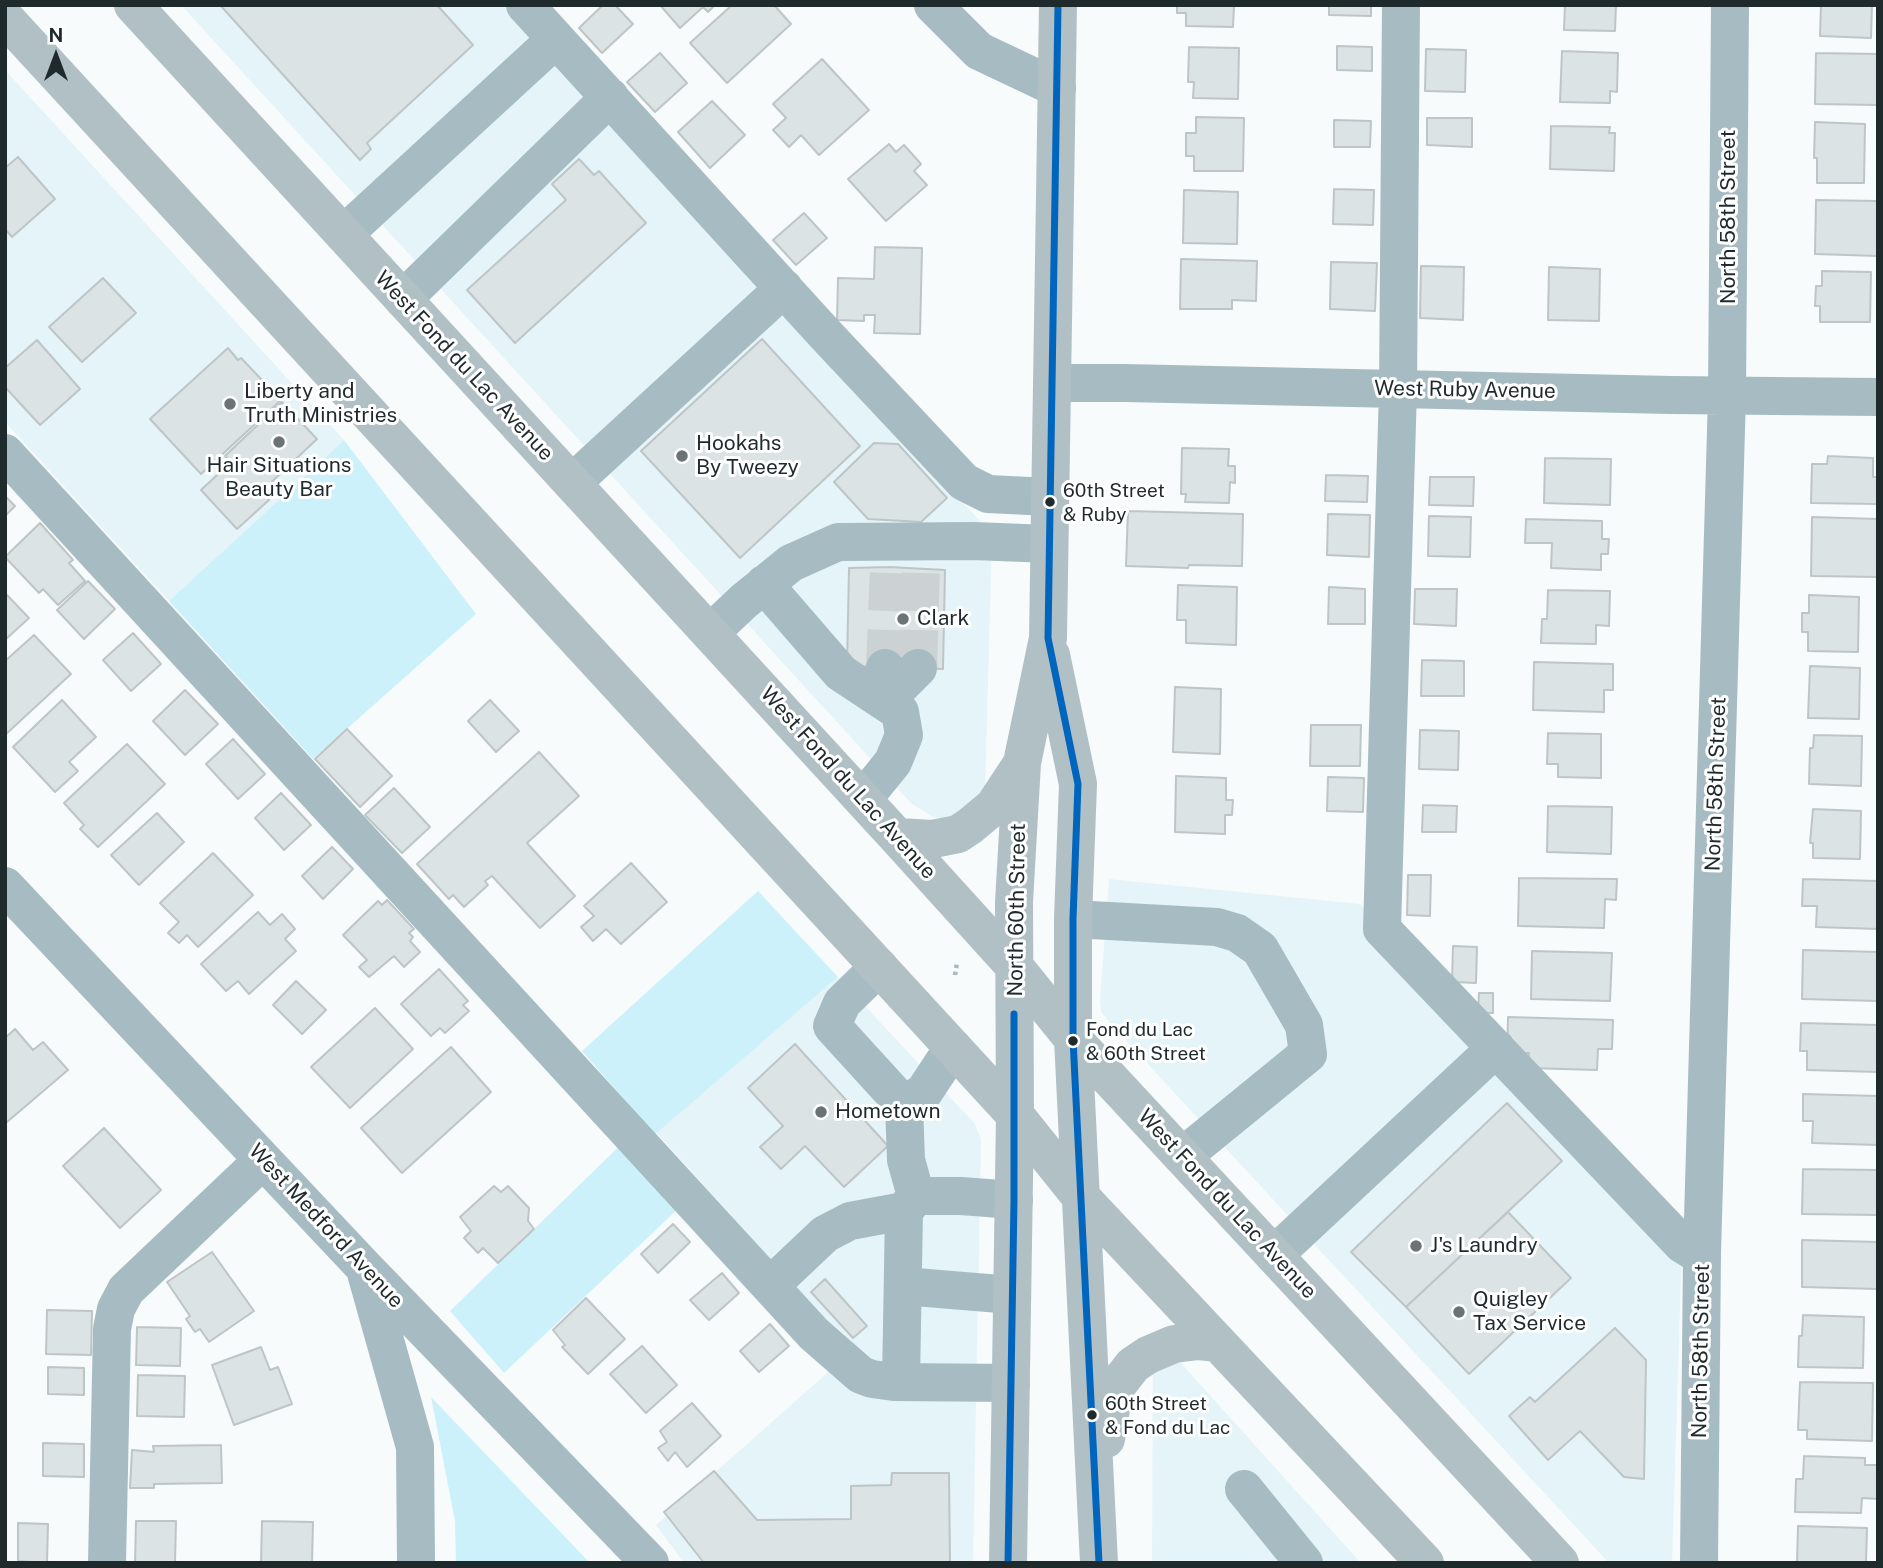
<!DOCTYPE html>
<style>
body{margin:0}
#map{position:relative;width:1883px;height:1568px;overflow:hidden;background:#f7fbfc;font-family:"Public Sans",sans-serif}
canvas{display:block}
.frame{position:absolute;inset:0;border:7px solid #1f2a2d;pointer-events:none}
.north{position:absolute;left:21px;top:21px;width:70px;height:70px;-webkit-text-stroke:5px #fff;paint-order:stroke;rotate:0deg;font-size:19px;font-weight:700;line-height:28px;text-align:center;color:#1f2a2d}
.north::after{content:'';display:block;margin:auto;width:24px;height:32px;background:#1f2a2d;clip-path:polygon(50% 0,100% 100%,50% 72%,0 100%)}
</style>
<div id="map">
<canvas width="1883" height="1568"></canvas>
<div class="frame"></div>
<div class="north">N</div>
</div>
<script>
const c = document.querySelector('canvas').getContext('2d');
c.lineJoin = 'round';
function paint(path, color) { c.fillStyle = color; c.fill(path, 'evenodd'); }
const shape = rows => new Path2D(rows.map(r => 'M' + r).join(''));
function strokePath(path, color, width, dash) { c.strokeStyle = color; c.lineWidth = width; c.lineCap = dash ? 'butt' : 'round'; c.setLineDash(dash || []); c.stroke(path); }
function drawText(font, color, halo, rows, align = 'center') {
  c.font = font + ' "Public Sans",sans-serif'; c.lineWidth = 6; c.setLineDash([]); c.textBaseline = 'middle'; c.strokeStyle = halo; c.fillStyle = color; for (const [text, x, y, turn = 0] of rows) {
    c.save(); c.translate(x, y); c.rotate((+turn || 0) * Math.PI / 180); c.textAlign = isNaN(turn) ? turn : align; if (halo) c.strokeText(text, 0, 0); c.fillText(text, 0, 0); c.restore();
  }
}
const built = shape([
 [181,5,502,5,992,534,985,792,947,820,933,817,912,804],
 [5,70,344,440,169,601,5,422],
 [1109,879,1360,904,1682,1244,1672,1563,1609,1563,1108,1021,1101,1011,1100,1000],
 [838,977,975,1124,981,1139,973,1563,684,1563,656,1525,853,1350,656,1132],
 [1153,1332,1361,1563,1152,1563]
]);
const green = shape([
 [344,440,476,614,313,759,169,601],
 [758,891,838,977,632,1154,680,1207,504,1373,450,1311,644,1122,582,1051],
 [431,1397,590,1563,456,1563,455,1521]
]);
const building = shape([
 [220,5,437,5,473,45,367,143,371,149,360,160,220,5],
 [603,5,615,5,633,24,602,53,579,28,603,5],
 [660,5,715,5,708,12,703,7,680,28,660,5],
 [732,5,774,5,791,24,727,83,690,43,732,5],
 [1177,5,1259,5,1234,6,1233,27,1186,26,1186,13,1177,13,1177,5],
 [1329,5,1371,5,1371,16,1329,15,1329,5],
 [1565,5,1616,5,1615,31,1564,30,1565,5],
 [1821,5,1872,5,1871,38,1820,36,1821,5],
 [1337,46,1372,47,1372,71,1337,70,1337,46],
 [1189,47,1239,48,1238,99,1193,98,1194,82,1188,82,1189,47],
 [1426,49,1466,50,1465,92,1425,91,1426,49],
 [1562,51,1618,53,1617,92,1610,91,1610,103,1560,102,1562,51],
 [660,53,687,83,655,112,627,82,660,53],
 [1816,53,1878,54,1878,105,1815,104,1816,53],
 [822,59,869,110,819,155,801,135,789,147,773,130,786,118,773,104,822,59],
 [712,101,745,135,710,168,678,132,712,101],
 [1196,117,1244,118,1243,171,1194,171,1194,156,1186,156,1186,133,1196,133,1196,117],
 [1427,118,1472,118,1472,147,1427,145,1427,118],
 [1334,120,1371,121,1370,147,1334,147,1334,120],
 [1815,122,1865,124,1864,183,1817,183,1817,158,1814,158,1815,122],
 [1551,126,1610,127,1609,133,1615,133,1614,171,1550,169,1551,126],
 [889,144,896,152,904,145,921,164,914,171,927,185,886,221,848,179,889,144],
 [18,157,55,199,12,237,5,229,5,168,18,157],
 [579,159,594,175,599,171,646,223,515,343,467,290,566,200,552,184,579,159],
 [1334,189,1374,190,1373,225,1333,224,1334,189],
 [1184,190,1238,192,1237,244,1183,243,1184,190],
 [1816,200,1878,201,1878,256,1815,254,1816,200],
 [804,213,827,238,796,265,773,240,804,213],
 [875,247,922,248,920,334,874,333,875,315,864,315,864,321,837,320,838,278,874,279,875,247],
 [1181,259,1257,261,1256,301,1232,300,1232,309,1180,309,1181,259],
 [1331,262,1377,263,1375,311,1330,309,1331,262],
 [1421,266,1464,267,1463,320,1420,318,1421,266],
 [1549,267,1600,269,1599,321,1548,320,1549,267],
 [1822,271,1871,272,1870,322,1820,322,1820,306,1815,306,1816,286,1822,286,1822,271],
 [103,278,136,313,82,362,49,327,103,278],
 [762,339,860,446,740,558,641,451,762,339],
 [37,340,80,389,40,425,5,387,5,368,37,340],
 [228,348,238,360,241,358,281,400,201,474,150,419,228,348],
 [282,402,317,439,261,492,269,500,237,529,201,490,231,462,225,456,282,402],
 [874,443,898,444,947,498,921,522,868,519,834,482,874,443],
 [1182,448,1229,449,1228,466,1235,466,1235,483,1230,482,1229,503,1185,502,1186,494,1181,494,1182,448],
 [1828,456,1873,458,1873,477,1878,477,1878,504,1811,503,1812,464,1827,464,1828,456],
 [1545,458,1611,459,1610,505,1544,503,1545,458],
 [1326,475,1368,476,1367,502,1325,501,1326,475],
 [1430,477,1474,477,1473,506,1429,505,1430,477],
 [5,496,15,506,5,516,5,496],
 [1128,511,1243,514,1242,566,1189,565,1188,568,1126,566,1128,511],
 [1328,514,1370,515,1369,557,1327,555,1328,514],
 [1429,516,1471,517,1470,557,1428,556,1429,516],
 [1812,517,1878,519,1878,577,1811,576,1812,517],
 [1526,519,1602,521,1602,539,1609,539,1608,554,1601,554,1601,570,1551,568,1552,543,1525,543,1526,519],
 [40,523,73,560,69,563,85,581,58,605,43,589,39,593,5,557,40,523],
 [889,567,945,570,943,669,847,666,849,568,889,567],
 [88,581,115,609,84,639,57,610,88,581],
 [1178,585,1237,587,1236,645,1186,643,1186,620,1177,620,1178,585],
 [1329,587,1365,589,1365,624,1328,624,1329,587],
 [1415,589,1457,589,1456,626,1414,624,1415,589],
 [1548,590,1610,591,1609,626,1596,625,1596,644,1541,643,1542,619,1547,619,1548,590],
 [5,593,29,618,5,640,5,593],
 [1809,595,1859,597,1858,652,1808,651,1808,632,1802,632,1802,613,1809,613,1809,595],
 [133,633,161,664,131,691,103,660,133,633],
 [34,635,71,674,5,735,5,661,34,635],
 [1422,660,1464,661,1464,696,1421,696,1422,660],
 [1534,662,1613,664,1613,690,1604,690,1604,712,1533,710,1534,662],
 [1810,666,1860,668,1859,719,1808,718,1810,666],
 [1175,687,1221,689,1220,754,1173,752,1175,687],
 [185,690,218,724,185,755,153,721,185,690],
 [62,700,96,737,69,762,78,771,55,792,13,747,62,700],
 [490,700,519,731,496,752,468,721,490,700],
 [1311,725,1361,725,1360,766,1310,766,1311,725],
 [347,729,392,776,360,807,315,759,347,729],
 [1420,730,1459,731,1458,770,1419,769,1420,730],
 [1548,733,1601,734,1601,778,1558,777,1558,764,1547,764,1548,733],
 [1814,735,1862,736,1861,786,1809,784,1810,748,1813,748,1814,735],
 [233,739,265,774,238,799,206,764,233,739],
 [127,744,165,784,98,847,80,829,84,825,64,803,127,744],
 [539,752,579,796,527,843,575,896,540,928,492,876,485,881,488,885,464,907,453,895,449,899,417,864,539,752],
 [1176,776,1226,778,1226,800,1233,800,1232,815,1225,815,1225,834,1175,832,1176,776],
 [1328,777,1364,778,1363,812,1327,811,1328,777],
 [394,788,430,827,402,853,365,815,394,788],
 [281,793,311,825,284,850,255,818,281,793],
 [1423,805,1457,806,1456,832,1422,832,1423,805],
 [1548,806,1612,807,1611,854,1547,852,1548,806],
 [1813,809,1861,811,1860,859,1813,858,1813,843,1810,843,1813,809],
 [157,813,184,842,139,885,111,855,157,813],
 [332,847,353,869,323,899,302,876,332,847],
 [213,853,253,895,198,947,187,935,179,943,168,933,179,922,160,903,213,853],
 [631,863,667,902,621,944,606,929,593,941,581,927,594,916,584,906,631,863],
 [1408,875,1431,875,1430,916,1407,915,1408,875],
 [1519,878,1617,879,1616,900,1605,899,1604,928,1518,926,1519,878],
 [1803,879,1878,881,1878,929,1816,927,1817,906,1802,906,1803,879],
 [387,900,414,929,409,933,413,937,410,941,420,952,404,967,394,956,369,977,359,967,367,960,343,935,378,901,382,905,387,900],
 [258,912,270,925,282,914,295,929,285,939,296,951,249,994,238,981,226,991,201,964,258,912],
 [1453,946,1477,947,1476,983,1452,982,1453,946],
 [1803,950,1878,952,1878,1001,1802,999,1803,950],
 [1532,951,1612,953,1610,1001,1531,999,1532,951],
 [439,969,468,1001,463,1005,469,1011,445,1033,440,1028,431,1036,401,1004,439,969],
 [296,981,326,1010,302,1034,273,1005,296,981],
 [1479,993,1493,993,1493,1013,1478,1013,1479,993],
 [375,1008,413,1049,350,1108,311,1067,375,1008],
 [1508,1017,1613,1020,1612,1049,1598,1049,1597,1070,1528,1068,1529,1053,1507,1053,1508,1017],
 [1801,1023,1878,1025,1878,1072,1807,1070,1807,1051,1800,1051,1801,1023],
 [15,1029,33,1050,43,1042,68,1070,7,1122,5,1120,5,1038,15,1029],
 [795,1044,888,1146,844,1187,805,1146,781,1169,760,1147,783,1126,748,1088,795,1044],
 [451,1047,491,1092,402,1173,361,1128,451,1047],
 [1803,1094,1878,1096,1878,1145,1812,1143,1813,1121,1803,1121,1803,1094],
 [1507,1103,1562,1161,1406,1307,1351,1252,1507,1103],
 [104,1128,161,1190,120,1228,63,1166,104,1128],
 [1803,1169,1878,1170,1878,1215,1802,1214,1803,1169],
 [494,1186,501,1192,508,1186,529,1208,528,1221,534,1229,498,1263,483,1248,478,1253,464,1238,471,1231,460,1217,494,1186],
 [1508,1212,1571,1278,1469,1374,1406,1307,1508,1212],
 [673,1224,690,1242,658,1273,641,1254,673,1224],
 [1802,1240,1878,1242,1878,1289,1802,1287,1802,1240],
 [212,1252,254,1311,209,1342,200,1329,195,1332,186,1319,190,1316,167,1282,212,1252],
 [722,1273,739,1293,709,1320,690,1300,722,1273],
 [825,1279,867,1326,853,1338,811,1292,825,1279],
 [586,1298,625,1339,588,1374,562,1347,565,1345,553,1330,586,1298],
 [47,1310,92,1311,91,1355,46,1354,47,1310],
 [1803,1315,1864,1317,1863,1368,1798,1367,1799,1336,1802,1336,1803,1315],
 [770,1324,789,1346,759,1372,740,1351,770,1324],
 [137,1327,181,1328,180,1366,136,1365,137,1327],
 [1615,1328,1646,1360,1644,1479,1624,1477,1580,1431,1548,1460,1509,1416,1530,1397,1535,1402,1615,1328],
 [642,1346,677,1385,646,1413,610,1374,642,1346],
 [261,1347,270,1370,278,1367,292,1404,234,1425,212,1365,261,1347],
 [48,1367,84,1368,84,1395,48,1394,48,1367],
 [138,1375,185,1376,184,1417,137,1416,138,1375],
 [1800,1382,1873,1383,1872,1441,1807,1439,1807,1430,1798,1430,1800,1382],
 [692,1403,721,1436,687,1467,675,1452,668,1461,658,1448,667,1442,660,1431,692,1403],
 [43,1443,84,1444,84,1477,43,1476,43,1443],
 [221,1445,222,1483,154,1484,154,1488,130,1488,132,1450,154,1452,153,1446,221,1445],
 [1804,1456,1865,1458,1865,1465,1878,1465,1878,1499,1862,1498,1861,1513,1795,1512,1796,1479,1803,1479,1804,1456],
 [714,1471,757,1520,851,1519,851,1486,891,1485,892,1473,949,1473,950,1563,704,1563,664,1512,714,1471],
 [136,1521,176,1521,175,1563,135,1563,136,1521],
 [262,1521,313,1522,312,1563,261,1563,262,1521],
 [18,1523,48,1524,47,1563,18,1561,18,1523],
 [1798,1526,1867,1528,1866,1563,1797,1563,1798,1526]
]);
const minorTunnel = shape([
 [885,668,889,567],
 [918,668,921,568]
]);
const path = shape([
 [955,975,957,963]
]);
const minor = shape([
 [525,5,825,334,964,482,988,494,1050,497],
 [933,5,979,51,1057,88],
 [1401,5,1398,389,1382,929,1682,1244,1695,1252,1702,1253],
 [344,234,556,39],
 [403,299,610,97],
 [1052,383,1124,383,1671,395,1878,397],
 [5,453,814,1334,861,1375,872,1379,894,1382,1011,1383],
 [572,483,784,288],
 [764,584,841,673,900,712,904,735,893,762,863,799],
 [710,633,744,601,791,563,838,542,973,541,1049,544],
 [885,668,901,685,918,668],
 [5,886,364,1267,650,1563],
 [1073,919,1217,927,1237,933,1260,949,1304,1025,1308,1054,1183,1156],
 [879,967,842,1003,832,1026,904,1105,924,1092,953,1048],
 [904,1105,906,1160,916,1196],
 [1274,1255,1496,1048],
 [366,1273,415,1447,416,1563],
 [770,1286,825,1234,850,1221,904,1211],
 [903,1286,1012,1295],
 [901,1382,904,1211,916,1196,961,1196,1014,1200],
 [1244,1489,1304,1563],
 [107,1563,112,1329,116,1309,126,1290,263,1160],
 [1699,1563,1702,1253,1727,396,1730,5]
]);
const major = shape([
 [133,5,897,837,1014,966,1073,1039,1560,1563],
 [5,18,1015,1115,1080,1196,1425,1563],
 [1051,655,1078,784,1073,919,1073,1039,1099,1563],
 [897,837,933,839,958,834,970,826,994,806,1021,765],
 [1106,1439,1113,1397,1119,1383,1133,1365,1148,1355,1174,1344,1199,1341,1218,1343],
 [1008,1563,1015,1115,1014,902,1022,763,1048,638,1058,5]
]);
const bus1 = shape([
 [1058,5,1048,638,1078,784,1073,919,1073,1039,1099,1563],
 [1008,1563,1014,1200,1014,1014]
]);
const markers = [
 [230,404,7,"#6b7375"],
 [279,442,7,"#6b7375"],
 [682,456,7,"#6b7375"],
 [1050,502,6,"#1f2a2d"],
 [903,619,7,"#6b7375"],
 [1073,1041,6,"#1f2a2d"],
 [821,1112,7,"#6b7375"],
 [1416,1246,7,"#6b7375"],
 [1459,1312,7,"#6b7375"],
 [1092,1415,6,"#1f2a2d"]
];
const busNames = [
 ["60th Street",1063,491],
 ["& Ruby",1063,515],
 ["Fond du Lac",1086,1030],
 ["& 60th Street",1086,1054],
 ["60th Street",1105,1404],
 ["& Fond du Lac",1105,1428]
];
const streetNames = [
 ["North 58th Street",1729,217,-90],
 ["West Fond du Lac Avenue",464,366,47],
 ["West Ruby Avenue",1465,390,1],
 ["West Fond du Lac Avenue",848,783,48],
 ["North 58th Street",1716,784,-88],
 ["North 60th Street",1017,910,-89],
 ["West Fond du Lac Avenue",1227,1204,47],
 ["West Medford Avenue",326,1226,47],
 ["North 58th Street",1701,1351,-89]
];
const poiNames = [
 ["Liberty and",244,392],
 ["Truth Ministries",244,416],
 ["Hookahs",696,444],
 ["By Tweezy",696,468],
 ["Hair Situations",279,466,"center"],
 ["Beauty Bar",279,490,"center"],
 ["Clark",917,619],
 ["Hometown",835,1112],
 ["J's Laundry",1430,1246],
 ["Quigley",1473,1300],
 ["Tax Service",1473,1324]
];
paint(built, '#e5f4f8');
paint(green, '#cdf1fa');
paint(building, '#dbe3e5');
strokePath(building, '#bec5c7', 2);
strokePath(minorTunnel, '#ccd1d3', 38, [38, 19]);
strokePath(path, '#acbabe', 4.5, [3.5, 3.5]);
strokePath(minor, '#a6bcc2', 38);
strokePath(major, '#b1c0c5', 38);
strokePath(bus1, '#0065bd', 7);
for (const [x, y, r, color] of markers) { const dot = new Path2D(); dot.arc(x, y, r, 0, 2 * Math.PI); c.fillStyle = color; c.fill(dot); strokePath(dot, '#fff', 2.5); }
drawText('19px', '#1f2a2d', '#fff', busNames, 'left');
drawText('21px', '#1f2a2d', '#fff', streetNames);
drawText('21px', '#1f2a2d', '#fff', poiNames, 'left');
</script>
